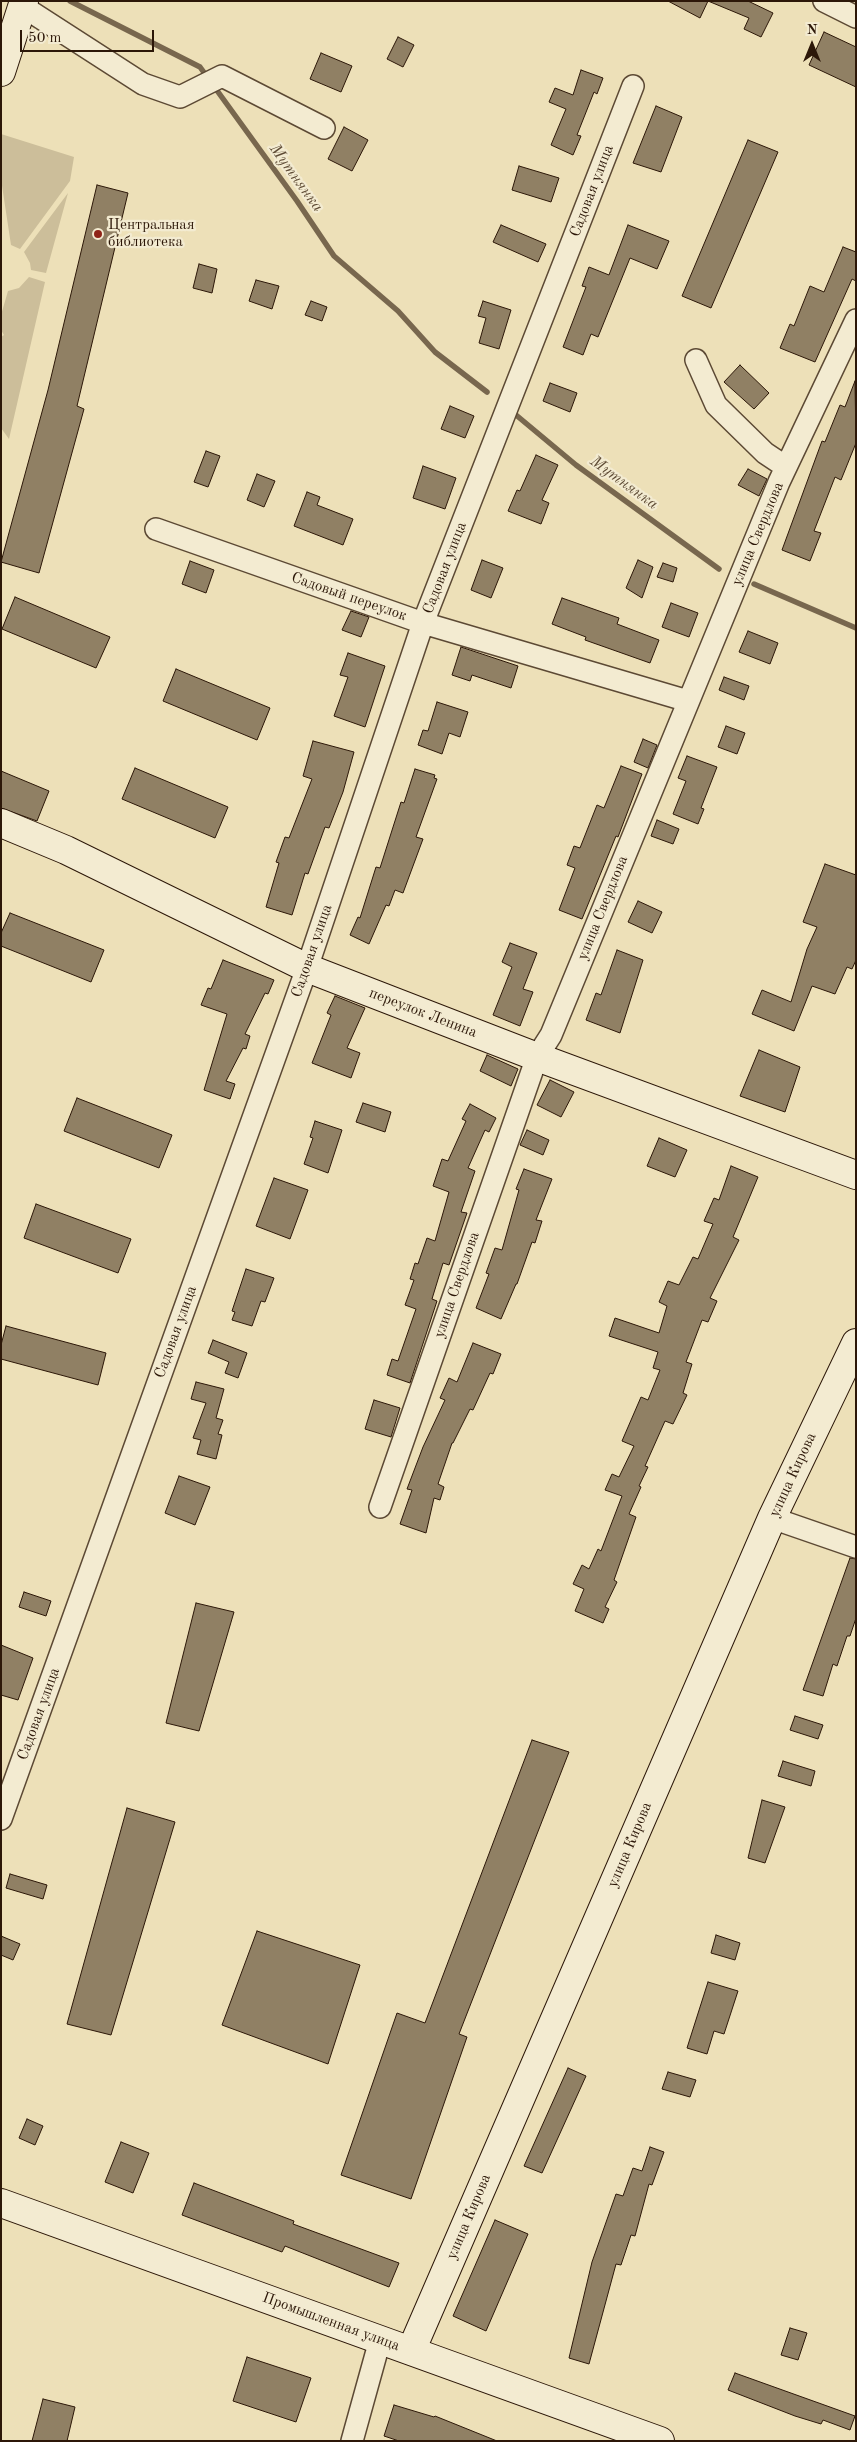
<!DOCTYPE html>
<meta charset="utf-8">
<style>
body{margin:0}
#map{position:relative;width:857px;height:2442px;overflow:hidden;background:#ede0b8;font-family:"Old Standard TT",serif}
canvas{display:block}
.frame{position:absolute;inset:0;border:2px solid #2c1708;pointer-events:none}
.north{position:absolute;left:787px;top:20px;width:50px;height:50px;-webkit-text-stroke:4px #f3ebd1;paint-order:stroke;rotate:0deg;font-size:14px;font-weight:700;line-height:20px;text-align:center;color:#2c1708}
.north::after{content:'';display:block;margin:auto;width:18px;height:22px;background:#2c1708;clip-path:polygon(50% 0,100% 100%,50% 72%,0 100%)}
.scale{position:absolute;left:20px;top:30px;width:134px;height:22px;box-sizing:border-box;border:2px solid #2c1708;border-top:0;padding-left:6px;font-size:15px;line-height:18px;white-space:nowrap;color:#2c1708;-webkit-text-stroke:4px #f3ebd1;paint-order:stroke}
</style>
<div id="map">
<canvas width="857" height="2442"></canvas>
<div class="frame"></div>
<div class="north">N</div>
<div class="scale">50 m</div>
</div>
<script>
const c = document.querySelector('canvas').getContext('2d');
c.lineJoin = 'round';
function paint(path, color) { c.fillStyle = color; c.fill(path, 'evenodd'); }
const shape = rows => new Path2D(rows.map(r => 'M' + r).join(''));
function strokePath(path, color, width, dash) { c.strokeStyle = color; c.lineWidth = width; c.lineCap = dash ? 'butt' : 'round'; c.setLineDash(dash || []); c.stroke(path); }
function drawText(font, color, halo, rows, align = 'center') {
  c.font = font + ' "Old Standard TT",serif'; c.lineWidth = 4.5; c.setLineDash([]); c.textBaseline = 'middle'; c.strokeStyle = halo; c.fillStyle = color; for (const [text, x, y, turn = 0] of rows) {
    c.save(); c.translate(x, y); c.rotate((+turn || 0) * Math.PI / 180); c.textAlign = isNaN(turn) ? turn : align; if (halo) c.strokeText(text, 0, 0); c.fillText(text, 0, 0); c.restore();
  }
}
const green = shape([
 [1,134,74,157,70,181,20,249,11,245,1,179],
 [68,193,46,273,31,270,30,263,24,252],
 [29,277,45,282,9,439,1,428,1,337,4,335,1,330,1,315,8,291,19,288]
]);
const stream = shape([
 [70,1,200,67,297,201,334,256,398,311,435,352,487,392],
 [516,415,576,465,719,569],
 [754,584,856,628]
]);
const building = shape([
 [668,1,708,1,700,18,668,1],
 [708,1,748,1,773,13,761,37,744,29,749,18,708,1],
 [824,32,856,47,856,87,809,65,824,32],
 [398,37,414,45,403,67,387,59,398,37],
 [321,53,352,66,341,92,310,79,321,53],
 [581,70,603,78,597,94,594,92,577,135,581,136,573,155,551,145,566,109,549,102,555,88,573,95,581,70],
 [656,106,682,117,661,172,633,163,656,106],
 [344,127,368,140,352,171,328,159,344,127],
 [748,140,778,152,711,308,682,296,748,140],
 [519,166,559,178,551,202,512,190,519,166],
 [97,185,128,193,77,406,84,409,39,573,1,562,48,390,97,185],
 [501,225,546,244,538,262,493,242,501,225],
 [628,225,669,241,657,269,630,258,598,337,591,334,583,355,563,347,586,287,582,286,589,267,609,275,628,225],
 [843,247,856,252,856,281,852,279,815,362,780,348,790,324,794,326,810,286,824,292,843,247],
 [199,264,217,269,212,293,193,288,199,264],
 [256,280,279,286,272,309,249,301,256,280],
 [311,301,327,307,322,321,305,315,311,301],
 [483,301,511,310,499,349,479,343,486,318,478,316,483,301],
 [740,365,769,393,754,409,724,382,740,365],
 [855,381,856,443,841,480,835,477,814,531,821,533,810,561,782,550,822,441,825,442,840,405,845,407,855,381],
 [550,383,577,393,570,412,543,401,550,383],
 [450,406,474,416,465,438,441,429,450,406],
 [206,451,220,456,208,487,194,482,206,451],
 [536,455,558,465,542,500,549,503,541,524,508,511,517,490,520,491,536,455],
 [423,466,456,478,445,509,413,498,423,466],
 [748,469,767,479,759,496,738,485,748,469],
 [257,474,275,481,264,507,247,500,257,474],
 [307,492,320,497,317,505,353,519,343,545,294,526,307,492],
 [482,560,503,568,491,598,471,590,482,560],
 [638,560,653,567,642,598,626,588,638,560],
 [190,561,214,570,206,593,182,584,190,561],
 [663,563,677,568,673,582,657,577,663,563],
 [15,597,110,637,96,668,2,629,15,597],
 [562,598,619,618,617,624,659,640,650,663,585,640,586,637,552,624,562,598],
 [671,603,698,613,689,637,662,627,671,603],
 [351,611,369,617,361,637,342,630,351,611],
 [748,631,778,643,770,664,739,652,748,631],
 [461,647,518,666,511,688,472,675,470,681,452,675,461,647],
 [348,653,385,666,365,727,334,716,348,677,340,675,348,653],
 [176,669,270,708,257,740,163,701,176,669],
 [724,677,749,686,744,700,719,690,724,677],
 [437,702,468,712,460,737,449,733,442,754,418,745,423,730,428,731,437,702],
 [726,726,745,733,737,754,718,747,726,726],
 [643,739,657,745,648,768,634,762,643,739],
 [313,741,354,752,343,792,329,828,325,827,308,874,305,873,292,915,266,907,279,863,276,862,285,837,289,838,312,779,303,776,313,741],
 [687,756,717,767,701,808,704,809,698,824,673,814,686,781,678,778,687,756],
 [621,766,642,774,618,837,616,836,582,919,559,910,575,868,567,865,574,846,580,848,597,805,604,808,621,766],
 [135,768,228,807,215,838,122,799,135,768],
 [415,769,435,775,434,778,437,779,416,837,423,839,403,893,395,890,389,906,386,905,369,944,350,935,358,917,360,918,376,867,380,868,401,802,404,803,415,769],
 [1,771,49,791,37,821,1,808,1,771],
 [657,820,679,829,673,844,651,836,657,820],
 [825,864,856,875,856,960,852,969,847,967,835,994,812,986,794,1031,752,1014,762,990,791,1002,807,949,817,927,803,922,825,864],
 [638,901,662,912,652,933,628,922,638,901],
 [10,913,104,950,91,982,1,946,1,933,10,913],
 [510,943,537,953,523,989,533,992,520,1026,493,1015,512,967,502,962,510,943],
 [617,950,643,960,620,1033,586,1020,596,993,601,995,617,950],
 [223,960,274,980,268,994,265,993,245,1034,250,1036,246,1049,243,1048,226,1081,235,1084,230,1099,204,1090,227,1014,201,1005,208,988,211,989,223,960],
 [335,996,365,1008,347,1048,360,1053,351,1078,312,1063,331,1015,327,1013,335,996],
 [759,1050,800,1067,785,1112,740,1096,759,1050],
 [487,1055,518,1069,511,1086,480,1071,487,1055],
 [550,1080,574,1092,561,1117,537,1105,550,1080],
 [77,1098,172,1135,159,1168,64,1131,77,1098],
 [363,1103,391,1112,385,1132,356,1122,363,1103],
 [470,1104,496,1118,489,1132,485,1130,468,1168,475,1171,461,1212,467,1213,449,1265,443,1263,432,1299,437,1301,410,1383,387,1375,392,1359,398,1361,416,1309,405,1305,414,1280,410,1279,415,1263,418,1264,427,1238,435,1241,449,1192,433,1186,442,1159,448,1161,466,1121,462,1119,470,1104],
 [315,1121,342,1130,328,1173,304,1164,313,1138,310,1137,315,1121],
 [527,1130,549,1140,543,1155,520,1145,527,1130],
 [659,1138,687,1150,675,1177,647,1166,659,1138],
 [731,1166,758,1177,733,1237,739,1240,710,1298,717,1301,708,1322,702,1320,686,1362,692,1364,683,1393,687,1395,673,1424,665,1421,645,1466,648,1467,639,1486,641,1487,629,1514,636,1517,614,1580,617,1582,605,1607,609,1609,603,1623,575,1611,584,1589,573,1584,582,1565,589,1569,598,1549,601,1551,622,1496,605,1490,612,1474,619,1477,634,1446,622,1441,641,1397,648,1400,660,1370,653,1368,658,1352,609,1336,615,1318,659,1333,667,1306,659,1302,668,1281,679,1285,693,1257,698,1259,713,1224,704,1221,714,1198,719,1200,731,1166],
 [524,1169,552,1179,536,1220,542,1221,535,1243,532,1242,517,1284,516,1284,501,1319,476,1308,489,1274,486,1273,495,1248,502,1250,519,1190,516,1189,524,1169],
 [274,1178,308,1190,290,1239,256,1226,274,1178],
 [36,1204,131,1239,118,1273,24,1238,36,1204],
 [246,1269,274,1278,265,1302,261,1301,252,1326,232,1320,235,1312,232,1311,246,1269],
 [6,1326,106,1353,98,1385,1,1359,1,1345,6,1326],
 [213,1340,247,1353,238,1378,225,1373,229,1362,208,1353,213,1340],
 [473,1343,501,1354,493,1374,490,1373,473,1410,470,1409,453,1443,452,1443,438,1484,444,1487,440,1500,434,1498,426,1533,400,1524,412,1490,407,1489,423,1447,445,1400,440,1398,449,1378,457,1382,473,1343],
 [196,1382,224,1389,216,1418,223,1420,218,1434,222,1435,216,1459,197,1454,201,1440,193,1438,206,1403,191,1399,196,1382],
 [374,1400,400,1408,391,1437,365,1429,374,1400],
 [179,1476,210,1487,195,1525,165,1513,179,1476],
 [850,1558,856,1559,856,1618,850,1636,847,1636,837,1666,833,1664,823,1696,803,1690,850,1558],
 [24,1592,51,1601,46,1616,19,1607,24,1592],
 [196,1603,234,1612,199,1731,166,1723,196,1603],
 [1,1645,33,1658,18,1700,1,1695,1,1645],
 [795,1716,823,1725,818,1739,790,1730,795,1716],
 [532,1740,569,1752,459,2034,467,2037,411,2199,341,2175,397,2013,425,2023,532,1740],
 [783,1761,815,1771,811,1786,778,1776,783,1761],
 [762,1800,785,1807,765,1863,748,1858,762,1800],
 [127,1808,175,1822,111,2035,67,2024,127,1808],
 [10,1874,47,1885,43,1899,6,1888,10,1874],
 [257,1931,360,1965,328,2064,222,2025,257,1931],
 [716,1935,740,1943,735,1960,711,1953,716,1935],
 [1,1936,20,1944,13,1960,1,1955,1,1936],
 [708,1982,738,1991,724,2034,714,2031,707,2054,687,2048,708,1982],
 [568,2068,586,2076,542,2173,524,2166,568,2068],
 [668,2072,696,2080,690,2097,662,2089,668,2072],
 [27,2119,43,2126,35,2145,19,2138,27,2119],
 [121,2142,149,2153,133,2193,105,2182,121,2142],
 [650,2147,664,2152,652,2185,649,2184,635,2236,631,2235,621,2265,616,2264,589,2364,569,2358,592,2262,616,2194,623,2196,633,2168,642,2171,650,2147],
 [194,2183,294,2221,293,2224,399,2263,389,2287,285,2246,282,2252,182,2215,194,2183],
 [495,2220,528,2234,486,2331,453,2316,495,2220],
 [790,2328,807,2333,798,2360,781,2355,790,2328],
 [247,2357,311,2378,296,2422,233,2401,247,2357],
 [735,2373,855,2416,850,2430,823,2420,821,2424,795,2416,728,2390,735,2373],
 [43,2399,75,2407,67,2441,32,2441,43,2399],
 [394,2405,434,2417,435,2416,497,2441,399,2441,384,2436,394,2405]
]);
const street = shape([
 [824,1,856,17],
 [22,6,143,84,180,97,222,76,324,128],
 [696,360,716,405,765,453,786,467],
 [156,529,423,623,688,701],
 [380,1507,537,1057,551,1035,779,482,856,320],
 [772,1518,856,1547],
 [1,1819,307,968,423,623,633,86],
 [352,2441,380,2340]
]);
const secondary = shape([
 [1,72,24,1],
 [1,823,66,850,307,968,537,1057,856,1175],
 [1,2203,660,2441],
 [411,2351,772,1518,856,1343]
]);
const markers = [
 [98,234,5,"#8f2418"]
];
const streetNames = [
 ["Садовая улица",592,191,-69],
 ["улица Свердлова",758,534,-67],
 ["Садовая улица",445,568,-69],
 ["Садовый переулок",349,597,19],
 ["улица Свердлова",603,908,-68],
 ["Садовая улица",312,951,-71],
 ["переулок Ленина",423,1013,21],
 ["улица Свердлова",457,1285,-71],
 ["Садовая улица",176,1332,-70],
 ["улица Кирова",793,1475,-65],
 ["Садовая улица",39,1714,-70],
 ["улица Кирова",630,1845,-67],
 ["улица Кирова",469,2217,-67],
 ["Промышленная улица",331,2322,20]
];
const poiNames = [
 ["Центральная",108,225],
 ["библиотека",108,242]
];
const waterNames = [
 ["Мутнянка",296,178,54],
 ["Мутнянка",624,483,36]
];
paint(green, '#ccbe9a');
strokePath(stream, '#78674e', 5.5);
paint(building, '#908064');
strokePath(building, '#2c1708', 1);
strokePath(street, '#5c4934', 24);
strokePath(secondary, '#2c1708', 30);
strokePath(street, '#f3ebd1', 21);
strokePath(secondary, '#f3ebd1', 28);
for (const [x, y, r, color] of markers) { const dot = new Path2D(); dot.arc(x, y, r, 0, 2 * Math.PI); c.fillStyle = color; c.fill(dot); strokePath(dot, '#f3ebd1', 2); }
drawText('15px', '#2c1708', '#f3ebd1', streetNames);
drawText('15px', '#2c1708', '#f3ebd1', poiNames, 'left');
drawText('italic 16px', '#5f4c36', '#f3ebd1', waterNames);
</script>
